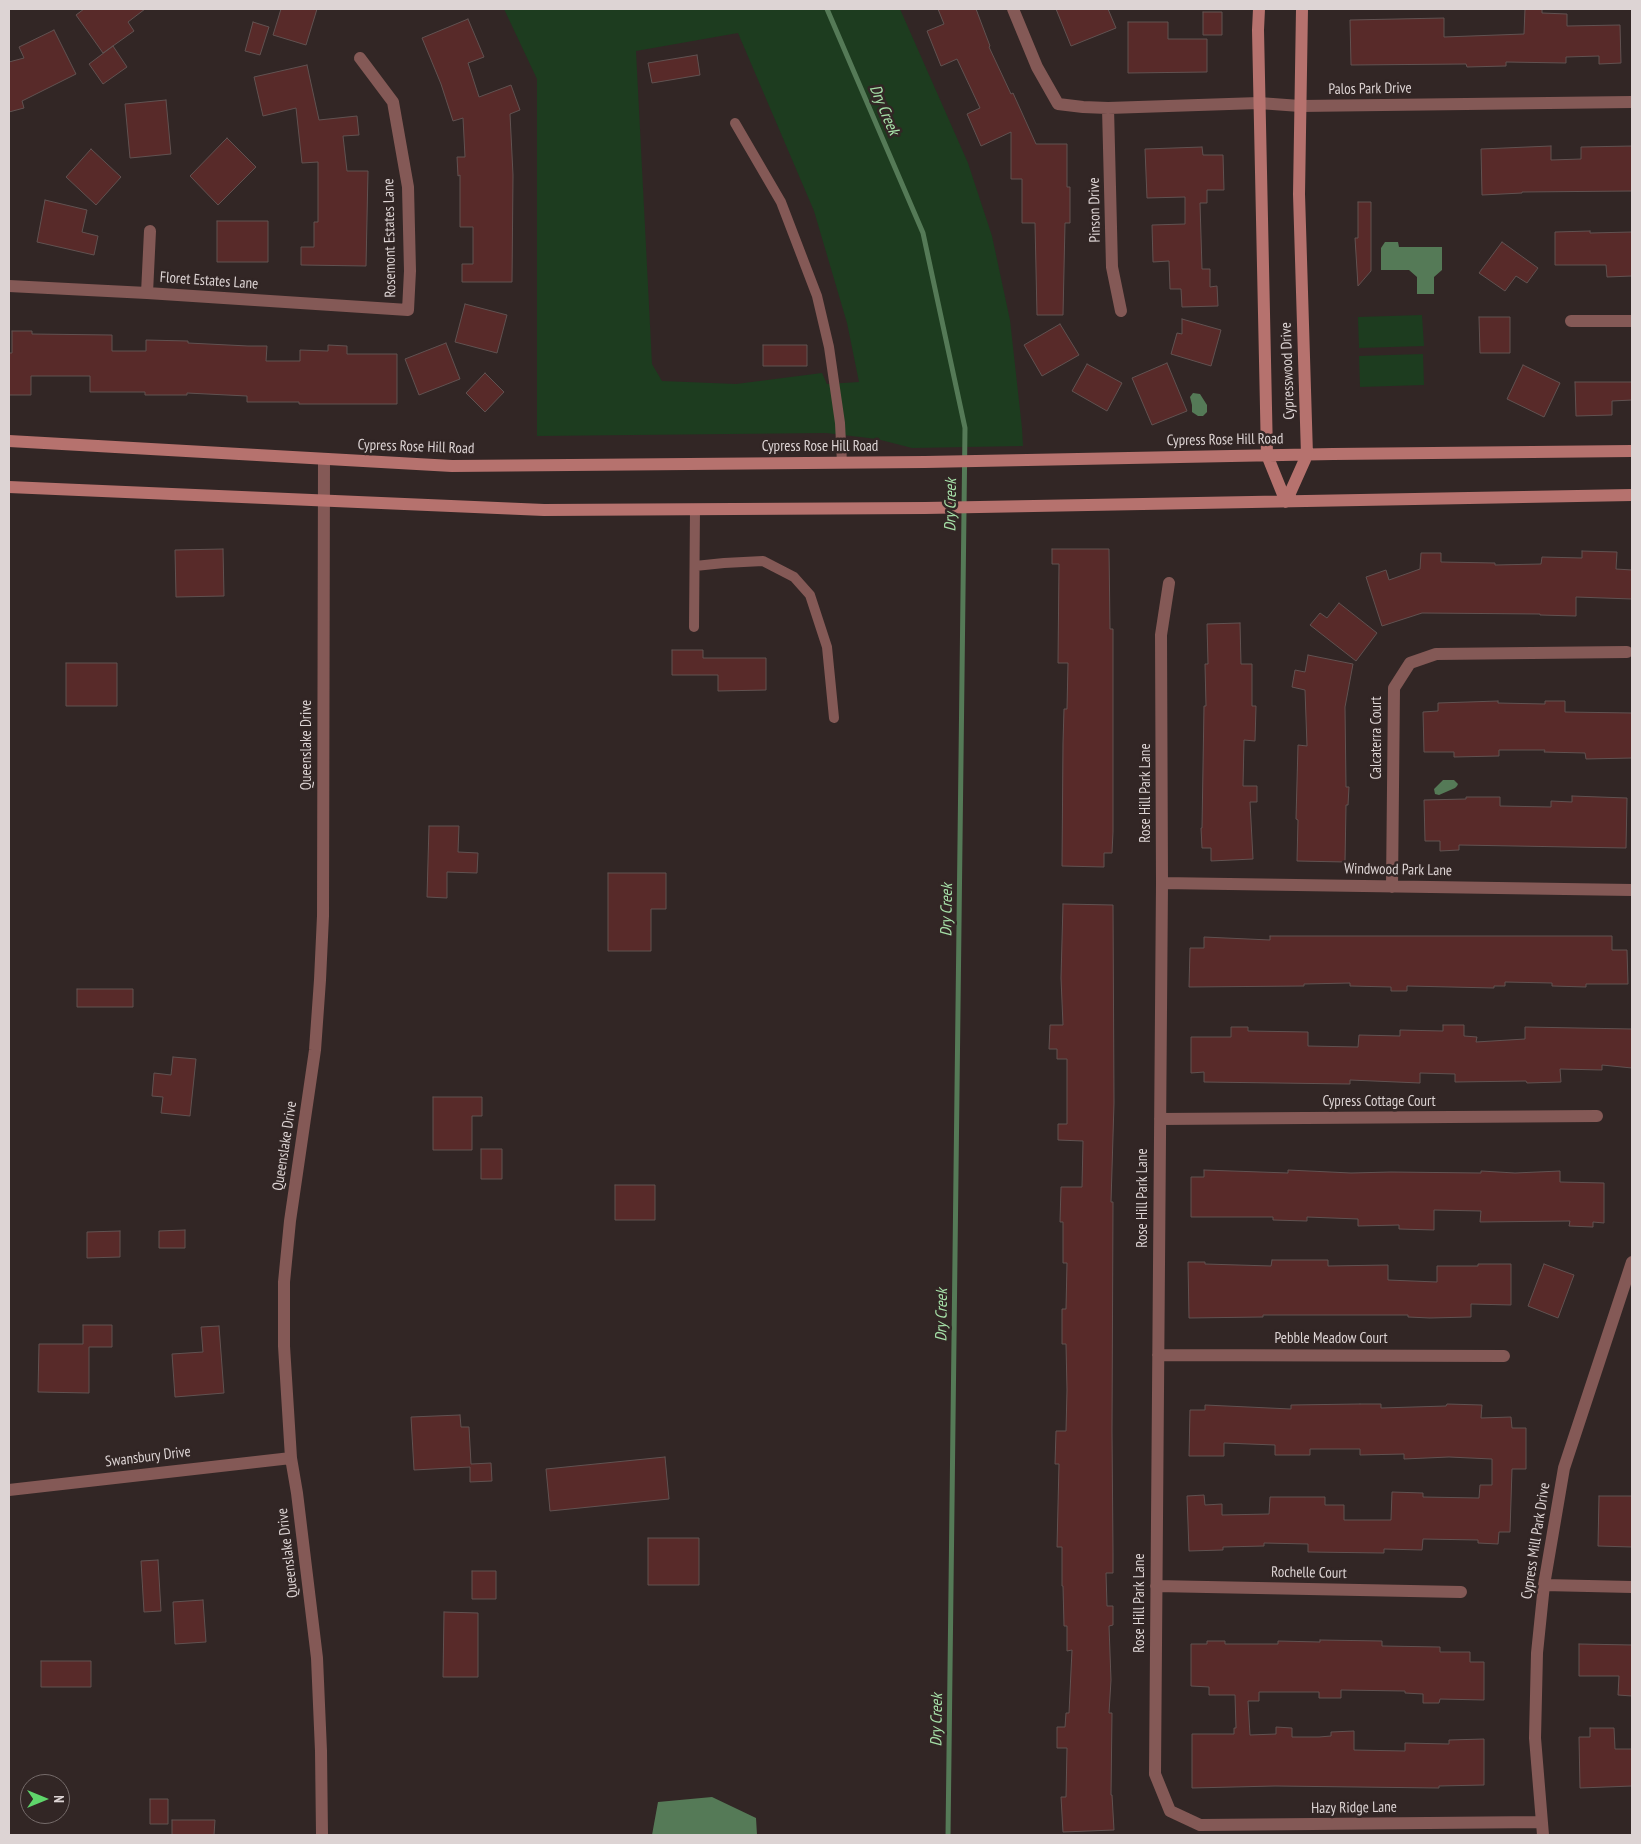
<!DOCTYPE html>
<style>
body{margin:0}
#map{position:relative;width:1641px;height:1844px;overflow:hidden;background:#322625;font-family:"PT Sans Narrow",sans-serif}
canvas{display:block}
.frame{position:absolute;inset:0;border:10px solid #ddd4d4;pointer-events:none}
.north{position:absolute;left:20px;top:1774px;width:50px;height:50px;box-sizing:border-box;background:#322625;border:1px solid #766c6b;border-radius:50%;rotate:90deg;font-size:14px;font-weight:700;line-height:20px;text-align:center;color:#ddd4d4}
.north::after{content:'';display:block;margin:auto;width:18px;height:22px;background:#5fd56b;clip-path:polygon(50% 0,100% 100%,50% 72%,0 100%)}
</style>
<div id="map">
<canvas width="1641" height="1844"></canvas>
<div class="frame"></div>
<div class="north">N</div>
</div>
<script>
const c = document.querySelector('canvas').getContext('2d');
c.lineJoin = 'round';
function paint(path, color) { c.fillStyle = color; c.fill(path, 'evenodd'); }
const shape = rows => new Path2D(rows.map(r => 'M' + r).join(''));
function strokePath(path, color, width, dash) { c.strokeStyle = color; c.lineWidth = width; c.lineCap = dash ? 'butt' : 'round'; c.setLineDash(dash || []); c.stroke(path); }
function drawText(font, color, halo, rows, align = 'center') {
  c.font = font + ' "PT Sans Narrow",sans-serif'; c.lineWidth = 5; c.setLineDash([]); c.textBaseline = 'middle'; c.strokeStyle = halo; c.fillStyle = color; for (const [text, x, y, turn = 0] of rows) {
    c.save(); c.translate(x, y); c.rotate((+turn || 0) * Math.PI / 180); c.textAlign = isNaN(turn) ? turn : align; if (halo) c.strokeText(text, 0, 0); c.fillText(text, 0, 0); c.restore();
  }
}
const green = shape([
 [504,9,900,9,968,163,992,236,1010,320,1022,428,1023,446,912,448,877,439,826,433,537,436,537,79],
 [738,33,814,211,847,323,859,382,827,384,822,373,736,384,662,381,652,364,636,51],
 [1422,315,1424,346,1359,348,1358,317],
 [1423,354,1424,385,1360,387,1359,356]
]);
const water = shape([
 [1385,242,1398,242,1399,247,1442,247,1442,270,1434,277,1434,294,1417,294,1417,277,1409,270,1381,270,1381,248],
 [1193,393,1200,394,1207,405,1207,412,1203,416,1198,416,1192,412,1192,405,1190,397],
 [1443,780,1454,780,1458,784,1457,786,1455,788,1439,795,1435,794,1434,789],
 [712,1797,756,1818,757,1835,652,1835,658,1802]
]);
const stream = shape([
 [827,9,923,233,965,428,948,1835]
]);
const building = shape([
 [84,9,145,9,128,22,134,31,103,53,76,15,84,9],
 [281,9,317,9,306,45,273,35,281,9],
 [938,9,976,9,990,46,989,47,1011,94,1013,93,1036,144,1067,144,1067,187,1070,187,1070,223,1065,223,1063,315,1037,315,1035,223,1022,223,1022,179,1011,179,1011,132,981,146,967,114,980,108,957,59,941,66,927,31,944,24,938,9],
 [1056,9,1108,9,1116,28,1071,46,1056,9],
 [1525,9,1542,9,1542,13,1567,14,1567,26,1620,25,1621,63,1599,64,1599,56,1566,57,1566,63,1506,62,1506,66,1467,67,1466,64,1351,65,1350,20,1444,18,1444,37,1524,34,1525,9],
 [1203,12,1222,12,1222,35,1203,35,1203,12],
 [468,19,484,57,468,63,479,97,511,85,520,110,510,114,513,175,512,282,462,282,462,264,473,264,473,227,460,227,460,175,458,176,457,157,465,157,463,118,453,121,441,84,422,38,468,19],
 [253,22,269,27,260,55,245,51,253,22],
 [1128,22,1168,22,1168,39,1207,39,1207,72,1128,73,1128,22],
 [54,30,76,74,22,101,24,108,9,112,9,62,24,58,19,47,54,30],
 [113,46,127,67,103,84,89,64,113,46],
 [697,55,700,75,652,83,648,63,697,55],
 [307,65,319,120,357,116,359,135,343,136,347,171,368,171,366,266,301,265,301,247,314,247,314,222,318,222,318,162,302,163,296,108,263,116,254,77,307,65],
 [166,100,171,154,130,158,125,104,166,100],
 [227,138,256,167,218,205,190,176,227,138],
 [1551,146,1551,160,1581,159,1581,147,1632,146,1632,191,1522,192,1522,193,1482,195,1481,149,1551,146],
 [1202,147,1203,155,1223,155,1224,190,1207,190,1207,203,1200,203,1202,269,1210,269,1210,287,1217,286,1218,306,1182,307,1181,289,1170,289,1169,261,1153,262,1152,225,1185,224,1185,197,1147,198,1145,149,1202,147],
 [91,149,121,177,96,205,66,177,91,149],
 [45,200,87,210,82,232,98,236,94,255,37,242,45,200],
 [1358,202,1371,202,1371,271,1358,286,1355,238,1358,238,1358,202],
 [217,221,268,221,268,262,217,262,217,221],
 [1590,231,1590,233,1632,232,1632,276,1607,277,1606,265,1555,265,1555,232,1590,231],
 [1502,242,1538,268,1527,283,1516,276,1505,291,1479,273,1502,242],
 [465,304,507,315,497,353,455,342,465,304],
 [1479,317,1510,317,1510,353,1480,353,1479,317],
 [1182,319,1221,330,1211,366,1171,354,1177,333,1182,334,1182,319],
 [1060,324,1079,355,1042,376,1024,345,1060,324],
 [12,331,32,331,32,334,112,335,112,351,146,351,146,340,188,341,188,343,248,346,267,346,266,361,300,361,300,350,328,351,328,345,347,346,347,354,397,354,397,404,299,404,299,402,247,402,247,396,187,393,187,395,145,395,145,392,90,392,90,376,31,376,31,395,9,395,9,353,12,353,12,331],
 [446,343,460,379,419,395,405,359,446,343],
 [763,345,807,345,807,366,763,366,763,345],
 [1167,363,1187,411,1152,425,1132,378,1167,363],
 [1087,364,1122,383,1107,411,1072,391,1087,364],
 [1523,365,1560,383,1544,417,1507,399,1523,365],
 [485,373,504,392,485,412,466,393,485,373],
 [1575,382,1632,382,1632,400,1612,401,1612,415,1576,416,1575,382],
 [223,549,224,596,176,597,175,550,223,549],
 [1052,549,1109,549,1110,629,1113,629,1113,832,1112,853,1104,853,1104,867,1062,866,1063,743,1064,709,1067,709,1068,663,1058,663,1059,564,1052,564,1052,549],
 [1582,551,1617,552,1616,569,1632,570,1632,599,1576,597,1576,616,1540,615,1540,614,1422,613,1382,626,1366,577,1386,570,1389,580,1420,569,1421,553,1441,553,1441,562,1495,563,1495,565,1541,564,1542,557,1582,558,1582,551],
 [1339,603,1377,633,1356,661,1310,625,1320,613,1327,618,1339,603],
 [1240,623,1241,664,1252,664,1252,706,1256,706,1255,741,1244,740,1243,786,1257,786,1257,802,1250,802,1253,859,1211,861,1211,848,1202,848,1201,828,1202,828,1204,706,1206,706,1205,664,1208,664,1207,624,1240,623],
 [672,650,703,650,703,658,766,658,766,690,718,691,718,675,672,675,672,650],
 [1308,655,1353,664,1345,707,1346,787,1349,787,1348,805,1346,805,1345,862,1297,861,1298,820,1296,819,1298,745,1307,746,1305,690,1292,687,1295,670,1305,672,1308,655],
 [66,663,117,663,117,706,66,706,66,663],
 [1498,701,1498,703,1545,704,1545,701,1565,701,1565,712,1632,713,1632,758,1586,759,1585,753,1544,752,1545,750,1499,750,1499,756,1454,757,1454,752,1424,752,1423,712,1438,711,1438,703,1498,701],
 [1572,796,1627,798,1626,848,1459,845,1459,850,1440,851,1440,841,1425,841,1424,800,1466,799,1466,797,1500,797,1500,806,1551,807,1551,801,1572,802,1572,796],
 [429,826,459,826,458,852,478,853,477,873,447,872,447,898,427,897,429,826],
 [608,873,666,873,666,909,651,909,651,951,608,951,608,873],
 [1063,904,1113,905,1114,1103,1111,1202,1113,1202,1112,1431,1113,1553,1113,1573,1106,1573,1107,1606,1113,1606,1113,1625,1109,1626,1111,1680,1109,1713,1112,1713,1111,1795,1112,1795,1114,1830,1063,1832,1061,1797,1066,1797,1067,1748,1057,1748,1057,1727,1065,1727,1066,1713,1069,1713,1072,1650,1067,1651,1067,1626,1064,1626,1063,1586,1062,1586,1062,1547,1057,1547,1059,1464,1055,1464,1056,1431,1066,1431,1067,1390,1066,1344,1062,1344,1062,1309,1066,1309,1067,1263,1063,1263,1063,1222,1060,1222,1061,1187,1082,1187,1083,1141,1058,1140,1058,1124,1067,1124,1067,1059,1057,1059,1057,1049,1049,1049,1050,1025,1063,1025,1061,978,1063,904],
 [1270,936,1612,936,1612,950,1627,950,1628,984,1586,984,1586,987,1552,986,1552,983,1505,982,1505,986,1494,986,1494,988,1407,986,1407,991,1391,991,1391,987,1350,986,1350,983,1304,984,1304,986,1189,987,1190,948,1204,948,1204,937,1270,940,1270,936],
 [77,989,133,989,133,1007,77,1007,77,989],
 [1443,1025,1464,1025,1464,1036,1477,1037,1476,1042,1525,1039,1525,1027,1632,1029,1632,1068,1602,1065,1602,1070,1560,1069,1561,1082,1527,1083,1526,1081,1455,1082,1455,1074,1420,1073,1420,1083,1350,1080,1350,1084,1204,1082,1204,1072,1191,1073,1191,1037,1231,1037,1231,1027,1248,1027,1248,1031,1308,1032,1308,1046,1358,1047,1359,1035,1400,1036,1400,1030,1443,1031,1443,1025],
 [173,1057,196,1059,190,1116,161,1113,163,1097,152,1096,154,1073,171,1075,173,1057],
 [433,1097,482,1097,482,1116,472,1116,472,1150,433,1150,433,1097],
 [481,1149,502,1149,502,1179,481,1179,481,1149],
 [1204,1170,1288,1173,1288,1170,1351,1173,1391,1172,1481,1173,1481,1171,1515,1173,1560,1171,1560,1182,1604,1183,1604,1223,1593,1222,1593,1227,1569,1226,1570,1221,1480,1222,1481,1211,1434,1210,1434,1230,1399,1229,1399,1225,1358,1226,1358,1219,1307,1217,1307,1221,1273,1220,1273,1217,1191,1217,1191,1177,1204,1177,1204,1170],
 [615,1185,655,1185,655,1220,615,1220,615,1185],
 [185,1230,185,1248,159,1248,159,1231,185,1230],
 [120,1231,120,1257,87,1258,87,1232,120,1231],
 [1272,1260,1328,1260,1328,1266,1388,1265,1388,1280,1437,1282,1437,1266,1478,1266,1478,1264,1511,1264,1511,1305,1471,1304,1471,1317,1430,1318,1408,1317,1408,1315,1263,1315,1263,1317,1189,1318,1188,1262,1205,1262,1205,1264,1271,1266,1272,1260],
 [1544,1264,1574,1275,1558,1318,1528,1306,1544,1264],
 [83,1325,112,1325,112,1347,89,1347,89,1393,38,1392,39,1344,83,1344,83,1325],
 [219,1326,224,1393,175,1397,172,1354,203,1352,201,1327,219,1326],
 [1360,1404,1381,1404,1381,1408,1446,1406,1447,1404,1482,1405,1481,1418,1511,1417,1512,1428,1526,1428,1526,1469,1512,1469,1510,1532,1499,1532,1498,1544,1478,1543,1478,1540,1423,1539,1422,1550,1384,1549,1384,1553,1308,1552,1308,1544,1264,1543,1264,1546,1223,1547,1223,1550,1189,1551,1187,1496,1204,1495,1205,1505,1222,1504,1222,1515,1269,1514,1270,1497,1325,1497,1325,1505,1344,1505,1344,1520,1391,1520,1392,1492,1423,1493,1423,1497,1479,1498,1480,1485,1492,1485,1492,1459,1449,1457,1404,1459,1404,1454,1360,1455,1360,1449,1310,1449,1310,1455,1275,1455,1275,1445,1224,1443,1224,1456,1189,1456,1190,1410,1205,1410,1205,1405,1291,1409,1291,1405,1360,1404],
 [460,1415,461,1427,469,1427,471,1464,491,1463,492,1481,470,1482,470,1467,414,1470,411,1417,460,1415],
 [665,1457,669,1499,550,1511,546,1469,665,1457],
 [1599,1496,1632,1496,1632,1547,1598,1546,1599,1496],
 [648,1538,699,1538,699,1585,648,1585,648,1538],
 [158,1560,161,1611,144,1612,141,1561,158,1560],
 [472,1571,496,1571,496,1599,472,1599,472,1571],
 [203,1600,206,1642,175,1644,173,1602,203,1600],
 [444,1612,478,1613,478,1677,443,1677,444,1612],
 [1320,1640,1382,1641,1382,1646,1440,1647,1440,1652,1470,1652,1470,1662,1484,1662,1484,1700,1440,1699,1439,1703,1423,1703,1423,1694,1405,1693,1405,1691,1341,1690,1341,1698,1319,1698,1319,1692,1259,1692,1259,1701,1248,1701,1250,1735,1276,1734,1276,1727,1292,1728,1292,1737,1319,1737,1331,1736,1331,1732,1354,1731,1354,1750,1405,1751,1405,1743,1449,1744,1449,1740,1484,1739,1484,1785,1439,1786,1439,1788,1275,1786,1192,1788,1192,1734,1234,1734,1234,1728,1236,1728,1235,1695,1209,1695,1209,1687,1191,1686,1191,1644,1207,1644,1207,1641,1225,1641,1225,1644,1278,1644,1278,1641,1320,1642,1320,1640],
 [1579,1644,1632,1645,1632,1696,1618,1695,1619,1676,1579,1676,1579,1644],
 [41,1661,91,1661,91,1687,41,1687,41,1661],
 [1590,1728,1614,1728,1615,1749,1632,1749,1632,1786,1580,1788,1579,1737,1590,1737,1590,1728],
 [150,1799,168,1799,168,1824,150,1824,150,1799],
 [172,1820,215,1820,214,1835,172,1835,172,1820]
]);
const lane = shape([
 [735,123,781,202,817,296,829,347,840,423,842,463],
 [695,566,724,563,763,561,794,577,810,595,827,647,834,718],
 [694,627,695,509]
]);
const street = shape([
 [1013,9,1037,67,1058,104,1083,107,1108,108,1259,103,1300,106,1632,102],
 [1108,108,1112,267,1121,311],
 [9,286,147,293,408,310,410,271,408,187,393,102,360,58],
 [147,293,150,231],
 [1571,321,1632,321],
 [1169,583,1161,635,1162,883,1155,1774,1170,1811,1200,1825,1542,1822],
 [1162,883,1632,890],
 [1392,887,1394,688,1410,663,1436,654,1627,652],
 [1160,1119,1597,1116],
 [1158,1355,1504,1356],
 [9,1490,291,1458],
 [1544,1585,1632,1587],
 [1156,1586,1461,1592],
 [322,1835,321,1751,317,1658,297,1493,291,1458,284,1346,284,1282,290,1221,315,1050,320,980,323,916,324,460],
 [1543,1835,1535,1738,1537,1653,1544,1585,1564,1468,1632,1262]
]);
const secondary = shape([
 [1259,9,1258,30,1267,455,1286,502],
 [9,441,452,466,925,462,1333,454,1632,451],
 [9,487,544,510,925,508,1632,495],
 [1286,502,1307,455,1299,194,1302,9]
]);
const streetNames = [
 ["Palos Park Drive",1370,89,-1],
 ["Pinson Drive",1095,210,-91],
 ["Rosemont Estates Lane",390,238,-91],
 ["Floret Estates Lane",209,281,4],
 ["Cypresswood Drive",1288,371,-92],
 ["Cypress Rose Hill Road",1225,440,-1],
 ["Cypress Rose Hill Road",416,447,2],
 ["Cypress Rose Hill Road",820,447],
 ["Calcaterra Court",1377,738,-90],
 ["Queenslake Drive",307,745,-90],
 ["Rose Hill Park Lane",1146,793,-90],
 ["Windwood Park Lane",1398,870,1],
 ["Cypress Cottage Court",1379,1102],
 ["Queenslake Drive",285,1146,-81],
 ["Rose Hill Park Lane",1143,1198,-90],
 ["Pebble Meadow Court",1331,1339],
 ["Swansbury Drive",148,1457,-7],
 ["Cypress Mill Park Drive",1536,1541,-81],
 ["Queenslake Drive",288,1553,-97],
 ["Rochelle Court",1309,1573,1],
 ["Rose Hill Park Lane",1140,1603,-90],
 ["Hazy Ridge Lane",1354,1808,-1]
];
const waterNames = [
 ["Dry Creek",884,110,67],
 ["Dry Creek",951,505,-89],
 ["Dry Creek",947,910,-89],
 ["Dry Creek",942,1315,-89],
 ["Dry Creek",937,1720,-89]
];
paint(green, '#1d3c1f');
paint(water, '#557a57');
strokePath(stream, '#557a57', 5);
paint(building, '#582a29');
strokePath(building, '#615251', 1);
strokePath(lane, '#845956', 10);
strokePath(street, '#845956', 12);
strokePath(secondary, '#b6726e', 12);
drawText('15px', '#ddd4d4', '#322625', streetNames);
drawText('italic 16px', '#a7e2a9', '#322625', waterNames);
</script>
